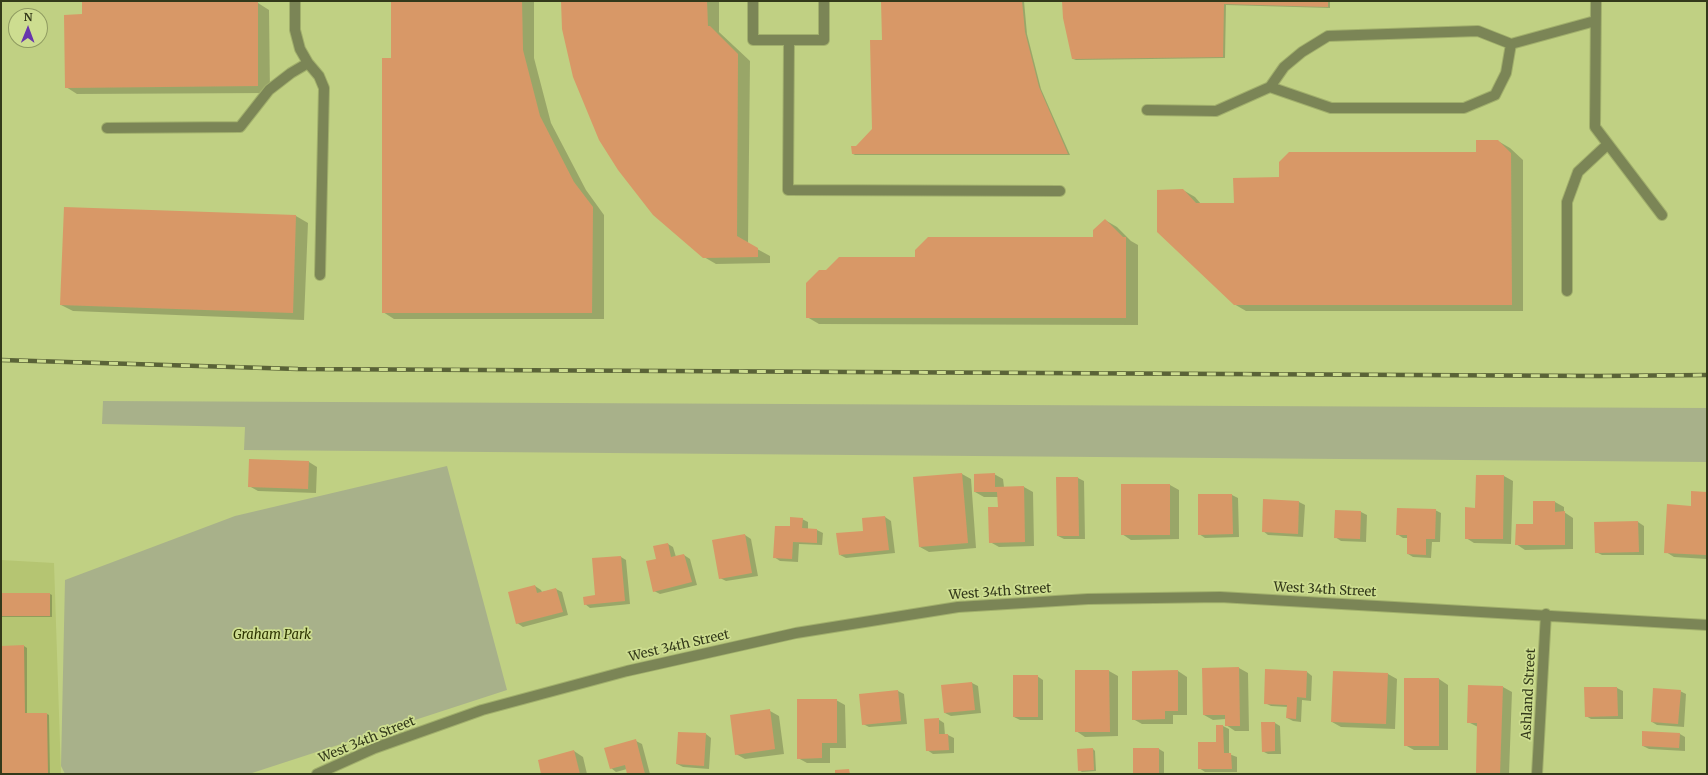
<!DOCTYPE html>
<style>
body{margin:0}
#map{position:relative;width:1708px;height:775px;overflow:hidden;background:#c0d083;font-family:Merriweather,serif}
canvas{display:block}
.frame{position:absolute;inset:0;border:2px solid #33391a;pointer-events:none}
.north{position:absolute;left:8px;top:8px;width:40px;height:40px;box-sizing:border-box;background:#cddd90;border:1px solid #8f9b61;border-radius:50%;rotate:1deg;font-size:11px;font-weight:700;line-height:16px;text-align:center;color:#33391a}
.north::after{content:'';display:block;margin:auto;width:14px;height:18px;background:#6735ad;clip-path:polygon(50% 0,100% 100%,50% 72%,0 100%)}
</style>
<div id="map">
<canvas width="1708" height="775"></canvas>
<div class="frame"></div>
<div class="north">N</div>
</div>
<script>
const c = document.querySelector('canvas').getContext('2d');
c.lineJoin = 'round';
function paint(path, color) { c.fillStyle = color; c.fill(path, 'evenodd'); }
const shape = rows => new Path2D(rows.map(r => 'M' + r).join(''));
function strokePath(path, color, width, dash) { c.strokeStyle = color; c.lineWidth = width; c.lineCap = dash ? 'butt' : 'round'; c.setLineDash(dash || []); c.stroke(path); }
function drawText(font, color, halo, rows, align = 'center') {
  c.font = font + ' Merriweather,serif'; c.lineWidth = 3.5; c.setLineDash([]); c.textBaseline = 'middle'; c.strokeStyle = halo; c.fillStyle = color; for (const [text, x, y, turn = 0] of rows) {
    c.save(); c.translate(x, y); c.rotate((+turn || 0) * Math.PI / 180); c.textAlign = isNaN(turn) ? turn : align; if (halo) c.strokeText(text, 0, 0); c.fillText(text, 0, 0); c.restore();
  }
}
const built = shape([
 [1,560,54,563,61,774,1,774]
]);
const green = shape([
 [103,401,1707,408,1707,462,244,450,245,427,102,424],
 [447,466,507,690,249,774,65,774,61,766,65,580,235,516]
]);
const shadow = shape([
 [83,1,206,1,206,3,258,3,269,10,270,93,77,94,66,87,83,15],
 [392,1,534,1,534,58,551,123,586,190,604,215,604,319,394,319,383,312,392,59],
 [562,1,719,1,719,32,750,61,748,244,770,256,770,263,716,264,704,257],
 [882,1,1024,1,1027,34,1041,89,1070,155,855,155,853,154,873,130,883,41],
 [1063,1,1330,1,1330,8,1226,5,1225,58,1076,60,1073,59],
 [1498,141,1510,148,1523,160,1523,311,1246,311,1234,304,1183,190,1195,197,1201,204,1235,204,1477,153],
 [65,208,296,216,308,223,304,320,73,311,61,305],
 [1105,220,1117,227,1131,241,1138,245,1138,325,819,324,807,317,826,272,916,258,1094,238],
 [309,462,317,467,316,493,258,491,249,486],
 [962,474,971,479,976,548,929,552,920,547],
 [994,474,1003,479,1004,487,1024,487,1033,492,1034,546,999,547,990,542,999,508,999,497,984,497,975,492],
 [1504,476,1513,481,1511,544,1474,543,1466,538],
 [1078,478,1084,481,1085,539,1064,539,1058,536],
 [1170,485,1179,490,1179,539,1131,540,1122,534],
 [1692,492,1707,493,1707,559,1674,557,1666,552,1691,507],
 [1199,495,1232,495,1238,498,1239,537,1205,538,1199,534],
 [1299,502,1305,505,1303,537,1268,535,1263,531],
 [1555,502,1564,507,1564,512,1573,518,1573,549,1525,550,1516,544],
 [1435,510,1441,513,1440,542,1432,542,1431,558,1413,557,1408,554,1408,538,1403,538,1397,534],
 [1336,511,1361,512,1367,515,1366,542,1341,541,1335,537],
 [885,517,891,521,895,553,846,558,840,555,865,531,863,519],
 [802,519,808,522,808,530,817,530,823,533,822,545,799,544,798,562,780,561,774,557,790,527],
 [1638,522,1644,526,1644,555,1602,555,1596,552,1595,523],
 [745,535,751,539,758,576,726,581,720,578],
 [668,544,673,547,676,557,684,555,690,559,697,585,660,594,654,591,658,560],
 [621,557,626,560,630,604,590,608,585,604,596,596],
 [535,586,541,590,542,592,556,589,562,592,568,615,523,627,517,623],
 [1,594,50,594,52,595,52,617,1,617],
 [24,646,27,648,27,714,47,714,49,715,50,774,1,774,1,647],
 [1239,668,1248,673,1249,731,1235,731,1226,725,1226,719,1213,720,1204,715],
 [1109,671,1118,676,1118,736,1085,737,1076,731],
 [1178,671,1187,677,1187,715,1173,715,1173,724,1142,724,1133,719],
 [1307,672,1312,676,1311,701,1302,700,1301,722,1293,721,1287,718,1288,707,1271,706,1265,703],
 [1388,674,1397,679,1395,729,1341,727,1332,722],
 [1037,676,1043,680,1043,720,1020,720,1014,717],
 [1439,679,1448,685,1448,750,1414,750,1405,745],
 [972,683,978,686,981,713,951,716,945,713,942,686],
 [1503,687,1512,692,1509,774,1477,774,1478,727,1468,722],
 [1585,688,1617,688,1623,691,1623,719,1591,719,1586,716],
 [898,691,904,694,907,724,869,727,863,724],
 [1680,691,1686,694,1684,727,1657,725,1652,722],
 [836,700,845,705,846,748,830,748,830,763,807,763,798,758],
 [770,711,779,716,784,754,745,759,736,754],
 [938,719,944,723,945,735,948,735,954,738,954,753,933,754,927,750],
 [1275,723,1280,726,1281,754,1268,754,1262,751],
 [1217,726,1223,726,1229,729,1229,754,1237,757,1237,772,1205,772,1199,768,1217,743],
 [706,734,711,738,709,769,683,767,677,764],
 [1680,734,1685,737,1685,751,1649,749,1643,746],
 [636,741,642,744,650,774,628,774,627,769,616,772,611,768],
 [1093,749,1095,751,1096,771,1082,772,1079,770],
 [1159,749,1164,752,1164,774,1134,774],
 [574,751,583,757,587,774,542,774]
]);
const building = shape([
 [82,1,258,2,258,86,65,88,64,15,82,14],
 [391,1,522,1,523,50,540,116,574,182,593,207,592,313,382,313,382,58,391,58],
 [561,1,707,1,708,26,710,26,738,54,737,236,758,248,758,257,703,258,653,215,618,170,599,140,573,77,562,29],
 [881,1,1022,1,1025,32,1039,87,1068,154,852,154,851,146,856,146,872,129,870,40,882,40],
 [1062,1,1328,1,1328,7,1224,4,1223,57,1072,59,1063,18],
 [1476,140,1498,140,1511,153,1512,305,1234,305,1157,232,1157,190,1183,189,1196,203,1234,203,1233,178,1279,177,1279,162,1289,152,1476,152],
 [64,207,296,215,293,313,60,305],
 [1105,219,1123,237,1126,237,1126,318,806,318,806,283,819,270,826,270,839,257,915,257,915,250,928,237,1093,237,1093,230],
 [249,459,309,461,308,489,248,487],
 [962,473,968,543,919,547,913,477],
 [995,473,995,487,1024,486,1025,542,989,543,988,507,998,507,997,492,974,492,974,474],
 [1476,475,1504,475,1503,539,1465,539,1465,507,1475,508],
 [1056,477,1078,477,1079,536,1057,536],
 [1121,484,1170,484,1170,535,1121,535],
 [1691,491,1707,492,1706,555,1664,553,1667,504,1691,506],
 [1198,494,1232,494,1233,534,1198,535],
 [1263,499,1299,501,1298,534,1262,532],
 [1533,501,1555,501,1555,512,1565,511,1565,545,1515,545,1516,524,1533,524],
 [1397,508,1436,509,1435,539,1426,539,1426,555,1407,554,1407,535,1396,535],
 [1335,510,1361,511,1360,539,1334,538],
 [885,516,889,550,839,555,836,533,863,531,862,518],
 [790,517,803,518,802,528,817,529,817,543,793,542,792,559,773,558,775,526,790,526],
 [1638,521,1639,552,1595,553,1594,522],
 [745,534,752,573,719,579,712,540],
 [668,543,671,557,684,554,692,582,653,592,646,561,656,559,653,546],
 [621,556,625,601,584,605,583,597,595,595,592,558],
 [535,585,537,593,556,588,563,612,516,624,508,592],
 [1,593,50,593,50,616,1,616],
 [24,645,25,713,47,713,48,774,1,774,1,646],
 [1239,667,1240,726,1225,726,1225,715,1203,715,1202,668],
 [1265,669,1307,671,1306,698,1297,697,1296,719,1286,718,1287,705,1264,704],
 [1075,670,1109,670,1110,732,1075,732],
 [1178,670,1178,711,1165,711,1165,719,1132,720,1132,671],
 [1333,671,1388,673,1386,724,1331,722],
 [1013,675,1038,675,1038,717,1013,717],
 [1404,678,1439,678,1439,746,1404,746],
 [972,682,975,710,944,713,941,685],
 [1468,685,1503,686,1500,774,1476,774,1477,723,1467,723],
 [1584,687,1617,687,1618,716,1585,717],
 [1653,688,1681,690,1678,724,1651,722],
 [898,690,901,721,862,725,859,694],
 [797,699,837,699,837,743,822,743,822,758,797,759],
 [770,709,775,749,735,755,730,715],
 [939,718,939,734,948,734,949,750,926,751,924,719],
 [1261,722,1275,722,1275,751,1262,752],
 [1216,725,1223,725,1224,753,1231,753,1232,769,1198,769,1198,742,1216,742],
 [1642,731,1680,733,1679,748,1642,746],
 [678,732,706,733,704,766,676,764],
 [636,739,645,774,627,774,625,765,610,769,604,748],
 [1093,748,1094,770,1078,771,1077,749],
 [1133,748,1159,748,1159,774,1133,774],
 [574,750,580,774,541,774,538,760],
 [849,769,850,774,835,774,835,770]
]);
const minor = shape([
 [295,1,295,30,300,49,308,63,319,76,324,88,320,275],
 [753,1,753,40,824,40,824,1],
 [1596,1,1595,127,1662,215],
 [789,40,788,190,1060,191],
 [1270,87,1284,67,1302,52,1328,36,1478,31,1511,44,1595,21],
 [1147,110,1216,111,1270,87,1331,108,1464,108,1495,95,1506,73,1511,44],
 [107,128,240,127,269,90,291,73,308,63],
 [1567,291,1567,202,1578,172,1608,144],
 [317,774,375,748,482,710,627,671,796,633,958,607,1088,599,1220,597,1707,625],
 [1537,774,1546,614]
]);
const rail = shape([
 [1,360,298,369,1599,376,1707,375]
]);
const streetNames = [
 ["West 34th Street",1325,590,3],
 ["West 34th Street",1000,592,-4],
 ["West 34th Street",679,646,-13],
 ["Ashland Street",1529,694,-87],
 ["West 34th Street",367,740,-22]
];
const parkNames = [
 ["Graham Park",272,635]
];
paint(built, '#b5c572');
paint(green, '#a8b18a');
paint(shadow, '#0003');
paint(building, '#d89867');
strokePath(minor, '#a1af6c', 12);
strokePath(minor, '#7b8556', 10);
strokePath(rail, '#5a6337', 4.5);
strokePath(rail, '#cddd90', 3, [9]);
drawText('13px', '#33391a', '#cddd90', streetNames);
drawText('italic 13px', '#2d3400', '#cddd90', parkNames);
</script>
